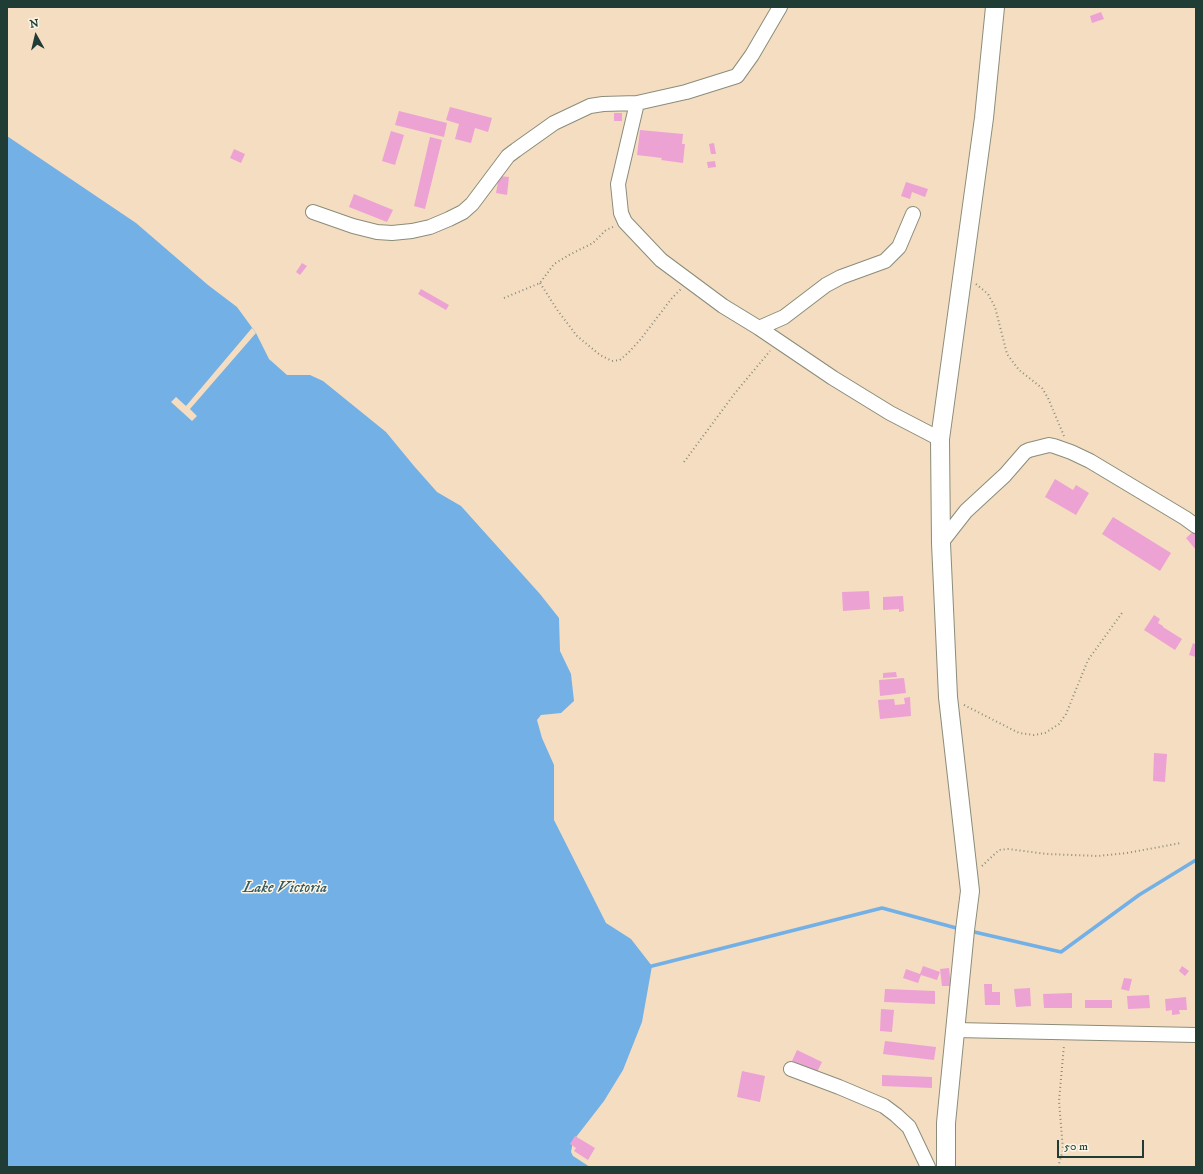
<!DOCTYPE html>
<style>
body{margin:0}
#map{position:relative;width:1203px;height:1174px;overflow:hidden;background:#f5ddc1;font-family:"IM FELL DW Pica",serif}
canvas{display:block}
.frame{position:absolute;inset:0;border:8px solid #1f3d34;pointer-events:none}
.north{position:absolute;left:16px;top:16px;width:40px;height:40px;-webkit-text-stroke:3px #fcf5e5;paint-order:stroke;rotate:352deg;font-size:11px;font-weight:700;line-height:16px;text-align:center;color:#1f3d34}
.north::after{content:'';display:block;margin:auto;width:14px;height:18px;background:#1f3d34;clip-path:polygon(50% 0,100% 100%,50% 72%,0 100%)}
.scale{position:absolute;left:1057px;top:1140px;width:87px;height:18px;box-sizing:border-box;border:2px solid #1f3d34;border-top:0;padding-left:5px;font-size:12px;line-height:14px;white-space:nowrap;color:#1f3d34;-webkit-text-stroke:3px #fcf5e5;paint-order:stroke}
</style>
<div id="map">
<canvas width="1203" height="1174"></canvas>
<div class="frame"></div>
<div class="north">N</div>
<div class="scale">50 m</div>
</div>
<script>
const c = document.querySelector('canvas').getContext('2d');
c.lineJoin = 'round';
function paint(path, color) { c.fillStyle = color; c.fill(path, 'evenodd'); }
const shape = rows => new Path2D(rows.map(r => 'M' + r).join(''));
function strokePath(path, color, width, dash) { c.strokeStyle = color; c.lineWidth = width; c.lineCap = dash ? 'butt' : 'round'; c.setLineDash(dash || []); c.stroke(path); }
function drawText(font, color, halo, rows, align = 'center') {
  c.font = font + ' "IM FELL DW Pica",serif'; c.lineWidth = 3; c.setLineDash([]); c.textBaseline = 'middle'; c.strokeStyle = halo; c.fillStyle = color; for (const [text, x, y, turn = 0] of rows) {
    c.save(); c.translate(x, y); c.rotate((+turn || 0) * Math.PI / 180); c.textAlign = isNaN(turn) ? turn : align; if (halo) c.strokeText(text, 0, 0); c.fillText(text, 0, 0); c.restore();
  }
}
const water = shape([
 [7,136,136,223,208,285,237,307,256,333,269,359,287,375,310,375,323,381,386,432,414,466,437,492,461,506,540,594,559,618,560,651,571,674,574,701,561,713,541,715,537,720,542,738,554,765,554,820,606,923,631,939,652,966,642,1022,623,1070,604,1101,573,1141,571,1152,573,1156,590,1167,7,1167]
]);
const pier = shape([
 [252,328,256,333,190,409,197,416,192,421,171,402,176,397,186,406]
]);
const stream = shape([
 [970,931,1061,952,1139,895,1196,860],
 [652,966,882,908,960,929]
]);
const building = shape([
 [1101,12,1104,19,1092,23,1090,16],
 [450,107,492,118,488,132,475,128,471,143,455,139,459,124,446,120],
 [399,111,447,123,444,137,395,125],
 [614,113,622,113,622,121,614,121],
 [640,130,683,134,682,144,685,144,683,163,661,160,662,158,637,155],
 [391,131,404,135,395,165,382,161],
 [430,137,442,140,425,209,414,206],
 [714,143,716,154,711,154,709,144],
 [234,149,245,154,241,163,230,158],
 [715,161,716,167,708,168,707,162],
 [499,176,509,177,507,195,496,193],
 [906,182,928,189,925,197,912,192,910,199,901,196],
 [354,194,393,210,387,222,349,207],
 [302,263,307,266,300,275,296,272],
 [421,289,449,305,446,310,418,294],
 [1055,479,1073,490,1076,485,1089,493,1076,515,1045,497],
 [1113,517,1171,553,1160,571,1102,534],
 [1196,529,1196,550,1186,538],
 [869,591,870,609,843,611,842,592],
 [903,596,904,611,899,612,899,609,883,610,883,597],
 [1154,615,1160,619,1158,623,1163,626,1163,627,1182,639,1175,650,1144,630],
 [1193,643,1196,645,1196,657,1189,655],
 [896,672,897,677,883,678,883,673],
 [904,678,906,693,880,696,879,680],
 [910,697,911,716,880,719,878,700,894,699,895,705,905,704,904,698],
 [1154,753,1167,754,1165,782,1153,781],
 [923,966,940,972,937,980,921,975,918,983,903,978,906,969,920,974],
 [1182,966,1189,971,1185,976,1179,971],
 [949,968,951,986,942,986,940,969],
 [1124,978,1132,979,1129,991,1121,989],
 [984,984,992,984,992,992,1000,992,1000,1005,985,1005],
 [1030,988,1031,1006,1016,1007,1014,989],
 [885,989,935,991,935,1004,884,1002],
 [1072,993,1072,1008,1044,1008,1043,994],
 [1149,995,1150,1008,1128,1009,1127,996],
 [1186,997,1187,1010,1179,1010,1180,1014,1172,1015,1172,1010,1166,1011,1165,999],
 [1085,1000,1112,1000,1112,1008,1085,1008],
 [881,1009,894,1010,892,1032,880,1031],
 [885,1041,936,1047,934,1060,883,1054],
 [797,1050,822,1062,817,1072,792,1061],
 [742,1071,765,1076,760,1102,737,1097],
 [882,1075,932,1077,932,1088,882,1086],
 [575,1136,595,1148,588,1160,574,1151,576,1148,570,1144]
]);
const path = shape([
 [540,283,558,311,577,336,600,355,612,361,620,360,629,352,640,340,672,298,681,289],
 [976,284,988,294,995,307,1007,354,1019,370,1042,388,1048,398,1064,436],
 [504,298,540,283,554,264,569,255,593,243,606,230,613,227],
 [684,462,735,393,770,351],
 [964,705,1019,733,1034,735,1045,733,1059,724,1066,714,1088,660,1122,613],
 [982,866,999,850,1008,849,1047,854,1098,856,1127,853,1181,843],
 [1058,1167,1063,1150,1059,1101,1064,1045]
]);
const minor = shape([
 [637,103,618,184,621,213,625,222,661,260,723,306,759,328,833,378,890,413,940,439],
 [313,212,353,226,377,232,392,233,412,231,430,227,449,219,463,212,472,204,508,156,516,150,554,123,590,106,603,104,637,103,686,92,737,76,752,55,780,7],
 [759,328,784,317,826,285,841,277,885,261,899,247,913,214],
 [941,543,966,511,1005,475,1025,452,1029,450,1049,445,1054,446,1071,452,1090,461,1185,518,1196,526],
 [955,1030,1196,1035],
 [791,1069,839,1087,884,1106,896,1115,909,1127,928,1167]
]);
const tertiary = shape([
 [946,1167,946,1123,965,930,970,891,948,697,941,543,940,439,984,118,995,7]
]);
const waterNames = [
 ["Lake Victoria",285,889]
];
paint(water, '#72b0e5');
paint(pier, '#f5ddc1');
strokePath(stream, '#72b0e5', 3.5);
paint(building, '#eca2d3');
strokePath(minor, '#8a8d7a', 16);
strokePath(tertiary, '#8a8d7a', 20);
strokePath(path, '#8a8d7a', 2, [1, 3]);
strokePath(minor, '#fff', 14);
strokePath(tertiary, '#fff', 18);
drawText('italic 16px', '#345a60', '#fcf5e5', waterNames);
</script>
